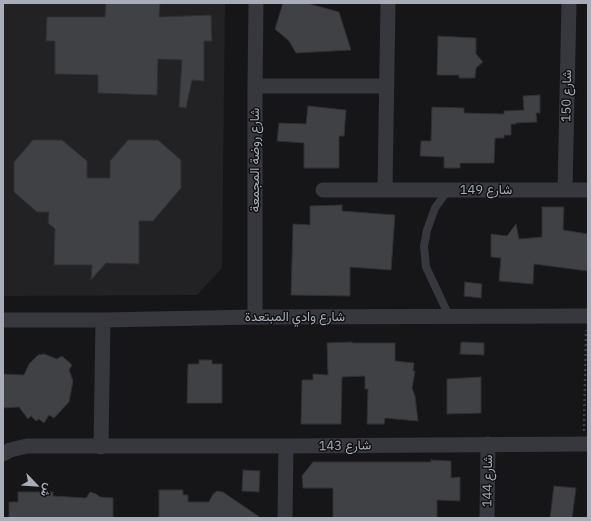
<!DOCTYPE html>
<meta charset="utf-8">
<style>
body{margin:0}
#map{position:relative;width:591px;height:521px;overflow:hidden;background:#161618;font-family:"IBM Plex Sans",Vazirmatn,sans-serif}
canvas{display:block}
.frame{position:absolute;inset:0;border:4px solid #a8adb8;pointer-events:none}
.north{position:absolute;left:16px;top:465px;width:40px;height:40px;-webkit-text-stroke:3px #111113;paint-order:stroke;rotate:115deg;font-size:11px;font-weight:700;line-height:16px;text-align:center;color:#a8adb8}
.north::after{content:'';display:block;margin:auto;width:14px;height:18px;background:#a8adb8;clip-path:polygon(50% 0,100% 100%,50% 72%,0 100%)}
</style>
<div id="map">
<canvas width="591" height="521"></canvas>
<div class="frame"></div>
<div class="north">ش</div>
</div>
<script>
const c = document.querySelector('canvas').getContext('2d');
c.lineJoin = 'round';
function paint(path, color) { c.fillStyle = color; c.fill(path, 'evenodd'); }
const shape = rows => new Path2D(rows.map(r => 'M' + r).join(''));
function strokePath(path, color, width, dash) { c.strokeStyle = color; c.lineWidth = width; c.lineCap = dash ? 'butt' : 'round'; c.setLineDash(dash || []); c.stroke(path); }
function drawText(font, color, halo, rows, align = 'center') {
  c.font = font + ' "IBM Plex Sans",Vazirmatn,sans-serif'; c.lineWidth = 3; c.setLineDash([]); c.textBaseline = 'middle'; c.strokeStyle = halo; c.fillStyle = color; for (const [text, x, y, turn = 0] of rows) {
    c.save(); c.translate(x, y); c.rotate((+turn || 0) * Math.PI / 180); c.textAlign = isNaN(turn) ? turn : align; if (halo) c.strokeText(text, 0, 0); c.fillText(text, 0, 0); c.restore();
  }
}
const built = shape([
 [3,3,225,3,222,268,197,295,3,296]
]);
const building = shape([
 [106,3,160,3,159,17,211,15,212,41,204,41,204,81,192,80,186,108,179,107,182,60,158,59,157,95,98,93,98,75,55,74,55,41,46,41,47,17,105,17,106,3],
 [283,3,306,3,339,12,351,50,296,53,289,41,275,29,283,3],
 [438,36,476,38,476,54,483,62,476,68,475,78,459,78,459,75,437,75,438,36],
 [540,95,540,113,536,113,537,122,516,123,516,124,511,124,511,135,504,135,504,138,495,138,494,163,460,163,460,168,444,168,444,157,420,156,421,141,431,141,432,107,464,108,464,113,504,114,504,111,524,110,523,96,540,95],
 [308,106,346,110,344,136,339,136,339,168,304,168,304,143,277,141,279,123,306,124,308,106],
 [33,140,62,140,87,161,87,178,110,178,110,161,128,140,158,140,181,160,181,188,153,221,139,221,139,264,106,263,91,280,92,265,54,265,55,229,48,223,49,212,37,212,14,192,14,162,33,140],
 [342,205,342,211,395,215,391,270,350,267,350,296,291,295,293,224,310,225,310,206,342,205],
 [542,207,564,207,563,230,588,234,588,271,534,264,533,284,499,281,501,258,491,257,491,234,507,236,516,224,519,239,542,237,542,207],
 [465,282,482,284,481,298,464,296,465,282],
 [352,342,352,343,395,343,395,361,414,363,413,371,415,371,412,388,415,396,418,421,385,418,384,424,367,424,368,389,365,389,365,376,342,377,341,424,301,424,302,380,313,380,313,374,328,375,327,343,352,342],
 [461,342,484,343,484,355,460,354,461,342],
 [44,354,57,359,62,356,72,365,69,370,73,381,69,402,54,418,49,415,44,423,39,419,36,421,31,416,28,419,19,407,3,408,3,374,24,375,29,364,38,355,44,354],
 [199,360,212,360,212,364,222,364,222,403,187,403,188,364,199,364,199,360],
 [481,377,481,413,447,414,447,379,481,377],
 [431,460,451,461,451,478,460,477,460,501,437,500,437,518,333,518,333,488,303,488,302,476,313,462,431,462,431,460],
 [243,470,260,471,259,492,242,491,243,470],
 [554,486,576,488,572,518,550,518,554,486],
 [159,490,183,490,183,495,188,495,188,502,209,502,213,494,217,491,223,492,261,518,159,518,159,490],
 [18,492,53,492,53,496,86,498,90,492,96,494,100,497,113,498,113,518,9,518,9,502,18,502,18,492]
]);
const path = shape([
 [584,431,586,330]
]);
const service = shape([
 [448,190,435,208,427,230,424,246,426,267,449,316]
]);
const minor = shape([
 [255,86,387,86],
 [385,189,388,3],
 [323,190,588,190],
 [565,190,569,3],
 [255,317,255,86,256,3],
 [3,320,103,320,255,317,588,316],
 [101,447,103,320],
 [3,454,10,450,27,446,286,446,588,444],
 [285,518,286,446],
 [487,518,488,444]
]);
const streetNames = [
 ["شارع 150",567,96,-89],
 ["شارع روضة المجمعة",255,160,-90],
 ["شارع 149",486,190],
 ["شارع وادي المبتعدة",295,317],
 ["شارع 143",345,446,-1],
 ["شارع 144",488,481,-89]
];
paint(built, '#222225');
paint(building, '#404145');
strokePath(building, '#303034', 1);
strokePath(path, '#3d3f44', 2.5, [2, 3]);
strokePath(service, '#37383d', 8);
strokePath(minor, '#37383d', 15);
drawText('13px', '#a8adb8', '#111113', streetNames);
</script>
